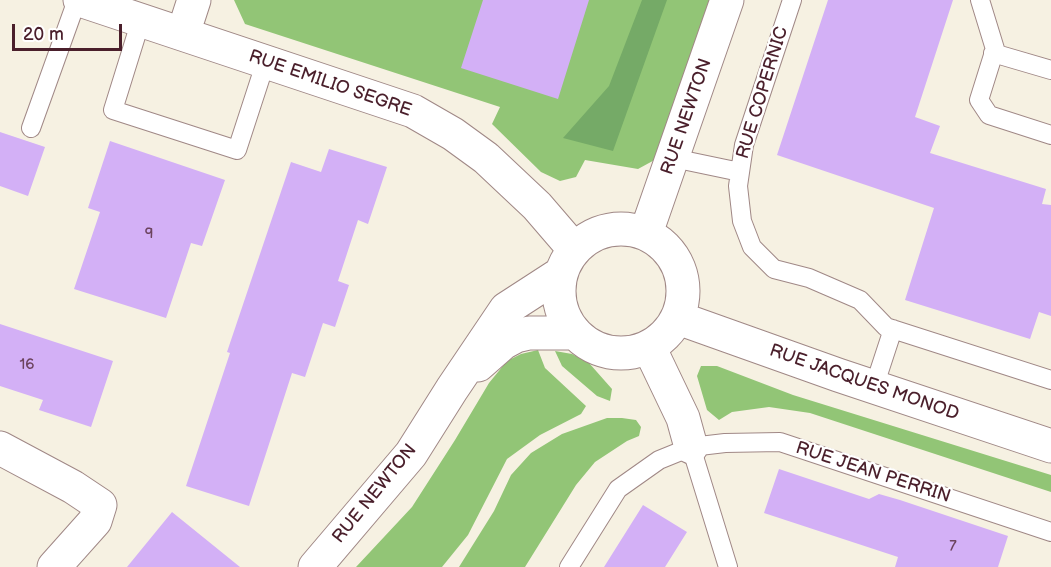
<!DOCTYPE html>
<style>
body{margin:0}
#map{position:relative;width:1051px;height:567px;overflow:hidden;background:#f6f1e2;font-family:"Balsamiq Sans",sans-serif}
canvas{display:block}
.scale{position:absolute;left:12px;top:24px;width:110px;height:27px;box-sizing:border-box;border:3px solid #4a1f2b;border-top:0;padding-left:8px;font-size:18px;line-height:21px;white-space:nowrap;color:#4a1f2b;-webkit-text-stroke:4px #fff;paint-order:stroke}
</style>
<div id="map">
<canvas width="1051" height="567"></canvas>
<div class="scale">20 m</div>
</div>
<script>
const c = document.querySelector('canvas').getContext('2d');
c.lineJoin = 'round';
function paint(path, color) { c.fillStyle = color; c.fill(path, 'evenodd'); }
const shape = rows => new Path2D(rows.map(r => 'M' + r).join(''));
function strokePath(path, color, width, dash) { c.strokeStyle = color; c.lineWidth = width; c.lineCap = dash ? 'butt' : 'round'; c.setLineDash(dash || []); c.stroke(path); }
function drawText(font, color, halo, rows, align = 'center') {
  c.font = font + ' "Balsamiq Sans",sans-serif'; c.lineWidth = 4.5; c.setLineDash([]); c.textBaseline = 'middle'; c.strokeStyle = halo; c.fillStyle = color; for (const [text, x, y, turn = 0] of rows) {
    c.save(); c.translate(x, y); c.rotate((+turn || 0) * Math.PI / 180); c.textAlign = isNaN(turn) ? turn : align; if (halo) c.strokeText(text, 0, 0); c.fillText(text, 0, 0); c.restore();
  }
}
const green = shape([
 [234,0,710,0,660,157,638,169,585,160,576,177,560,181,541,172,492,124,500,107,245,24],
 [538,350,545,368,586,406,581,414,540,435,507,459,468,535,442,567,356,567,412,507,455,440,489,383,507,361,521,354],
 [555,351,572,354,589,363,612,389,610,401,597,396,562,366],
 [701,366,717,366,793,395,1051,475,1051,492,810,413,769,407,732,412,719,420,707,410,697,376],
 [607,418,622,418,636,420,641,427,639,436,627,441,595,462,576,485,525,567,459,567,494,511,511,475,531,453,562,434]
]);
const forest = shape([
 [642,0,667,0,613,151,563,138,609,86]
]);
const building = shape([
 [483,0,589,0,558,99,461,68],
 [828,0,953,0,915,117,940,126,930,153,1046,189,1042,204,1051,205,1051,316,1039,312,1030,339,905,300,934,208,777,155],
 [0,132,45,147,28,196,0,186],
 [110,141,225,180,202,246,191,243,166,318,74,289,100,212,88,208],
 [329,149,387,167,368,224,358,220,338,281,349,285,335,327,323,323,305,377,292,373,249,506,186,486,230,353,227,352,291,162,321,172],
 [0,324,113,361,91,427,39,410,43,400,0,386],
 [779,469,869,499,879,494,900,500,1008,536,998,567,895,567,898,557,764,513],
 [643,505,687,532,665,567,604,567],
 [172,512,240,567,127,567]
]);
const lane = shape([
 [792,0,744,145,738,186,742,221,752,247,774,269,809,278,860,300,886,327,1051,380],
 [980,0,995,49,979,100,989,115,1051,135],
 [141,20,113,110,237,150,266,61],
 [993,53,1051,70],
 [31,128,77,0],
 [673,158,740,172],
 [874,387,893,329],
 [691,447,728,567],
 [569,567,618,489,659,460,691,447,725,443,780,442,1051,532]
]);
const street = shape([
 [80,0,413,111,453,134,486,158,537,206,574,249],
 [183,34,194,0],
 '559 291a62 62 0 1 1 124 0a62 62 0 1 1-124 0Z',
 [646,233,727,0],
 [678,318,838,375,1051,446],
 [649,347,683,418,691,447],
 [478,365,503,343,516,336,529,333,574,333],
 [0,448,73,487,100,505,95,521,54,567],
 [315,567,411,454,452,389,506,309,560,274]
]);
const numberNames = [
 ["9",149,234],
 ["16",27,365],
 ["7",953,547]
];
const streetNames = [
 ["RUE EMILIO SEGRE",330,84,19],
 ["RUE COPERNIC",763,93,-73],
 ["RUE NEWTON",687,117,-71],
 ["RUE JACQUES MONOD",864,383,19],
 ["RUE JEAN PERRIN",873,473,18],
 ["RUE NEWTON",375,494,-51]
];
paint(green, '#92c576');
paint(forest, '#75aa67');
paint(building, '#d3b0f6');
strokePath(lane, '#a08886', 20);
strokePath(street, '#a08886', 35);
strokePath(lane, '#fff', 18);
strokePath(street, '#fff', 33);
drawText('15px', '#6c435e', null, numberNames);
drawText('18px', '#4a1f2b', '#fff', streetNames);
</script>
